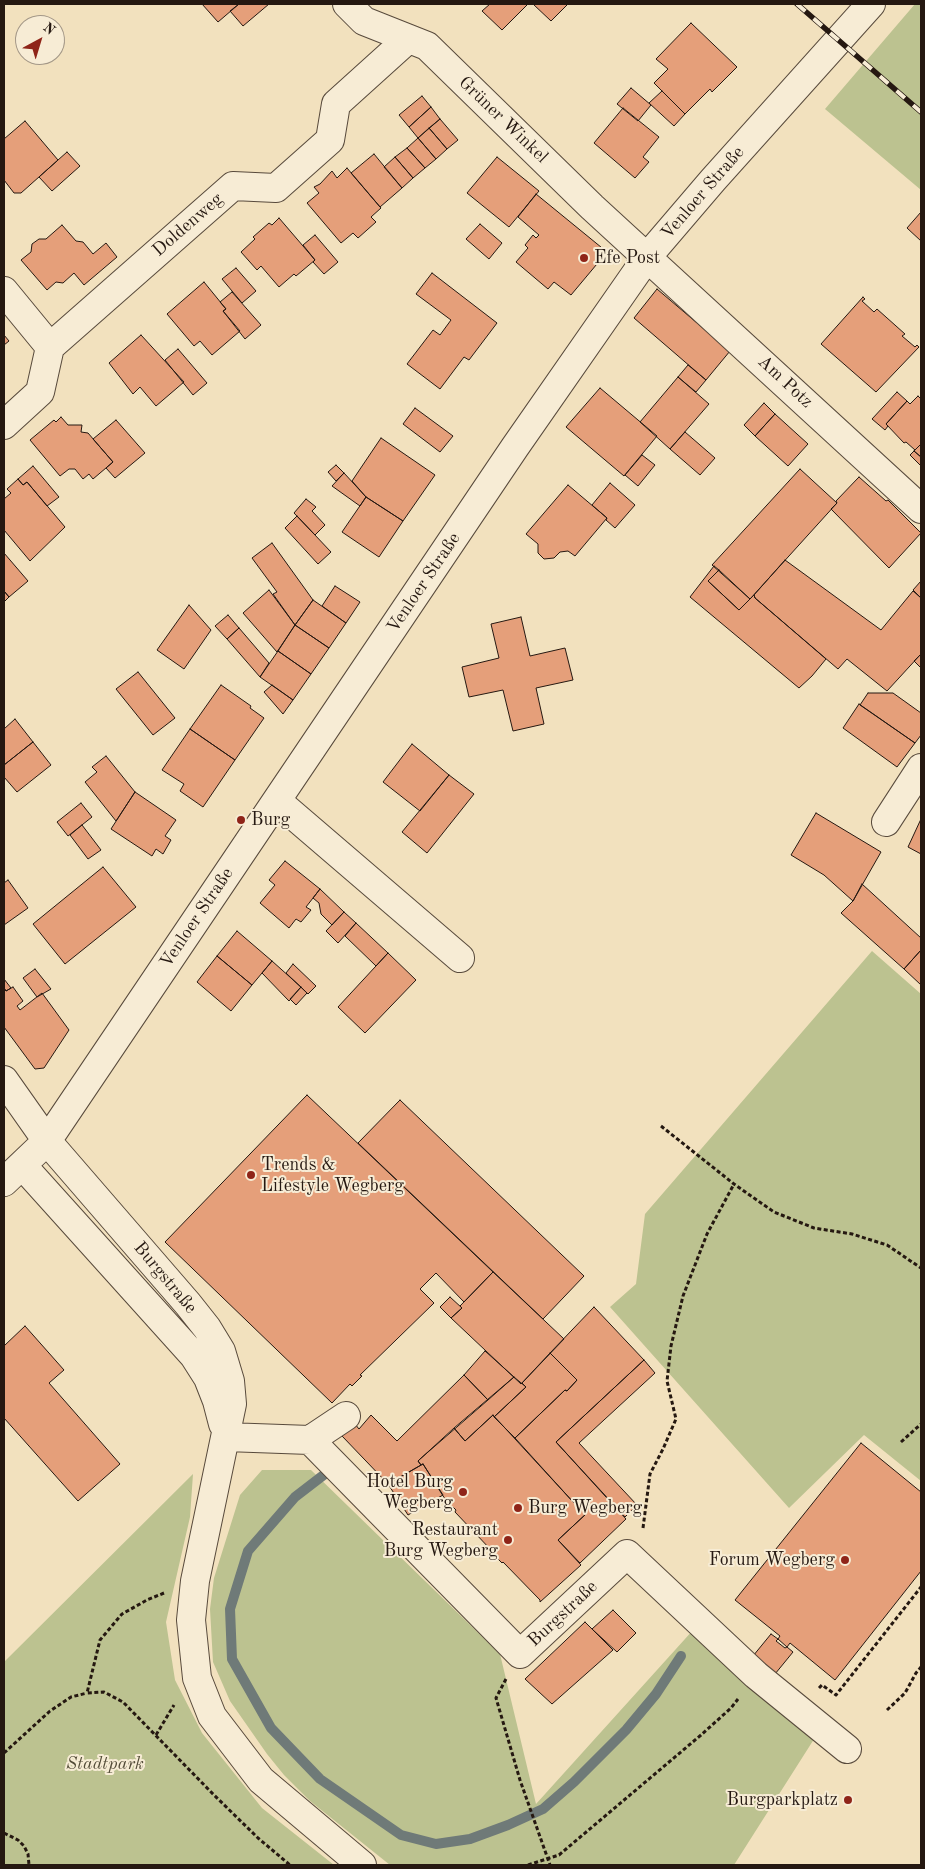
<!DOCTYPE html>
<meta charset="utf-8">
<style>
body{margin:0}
#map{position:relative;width:925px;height:1869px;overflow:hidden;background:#f2e1be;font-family:"Old Standard TT",serif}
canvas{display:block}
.frame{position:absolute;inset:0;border:5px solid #251811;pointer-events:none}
.north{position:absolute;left:15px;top:15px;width:50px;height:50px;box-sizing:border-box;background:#f7ecd5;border:1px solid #a39787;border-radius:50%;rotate:39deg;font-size:14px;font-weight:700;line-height:20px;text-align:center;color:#251811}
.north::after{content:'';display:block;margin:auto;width:18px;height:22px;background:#8f2418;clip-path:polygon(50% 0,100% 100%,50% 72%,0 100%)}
</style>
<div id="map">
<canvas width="925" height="1869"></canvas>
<div class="frame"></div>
<div class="north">N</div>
</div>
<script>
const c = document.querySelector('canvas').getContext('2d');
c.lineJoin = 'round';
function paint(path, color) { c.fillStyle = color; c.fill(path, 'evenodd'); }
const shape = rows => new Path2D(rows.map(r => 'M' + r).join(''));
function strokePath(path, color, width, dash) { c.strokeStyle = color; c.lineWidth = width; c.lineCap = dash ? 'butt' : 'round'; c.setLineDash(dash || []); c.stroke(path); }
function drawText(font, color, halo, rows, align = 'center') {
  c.font = font + ' "Old Standard TT",serif'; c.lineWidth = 4; c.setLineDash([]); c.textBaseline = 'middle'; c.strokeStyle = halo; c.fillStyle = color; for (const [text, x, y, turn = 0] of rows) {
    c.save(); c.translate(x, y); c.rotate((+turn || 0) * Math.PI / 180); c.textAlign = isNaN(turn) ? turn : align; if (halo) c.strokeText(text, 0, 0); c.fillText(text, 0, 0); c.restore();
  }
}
const green = shape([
 [915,4,921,4,921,190,825,109],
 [872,951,921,994,921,1481,864,1435,789,1508,610,1307,636,1284,645,1214],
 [262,1470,311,1470,500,1654,536,1804,694,1629,816,1736,734,1865,390,1865,310,1801,284,1775,267,1754,230,1701,213,1662,210,1609,214,1578,240,1495],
 [193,1474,190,1517,166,1622,175,1680,202,1733,262,1808,334,1865,4,1865,4,1662]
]);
const stream = shape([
 [334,1467,295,1497,248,1551,230,1609,232,1659,271,1728,320,1779,401,1835,436,1844,470,1839,508,1825,543,1809,574,1782,626,1730,656,1694,681,1656]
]);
const building = shape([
 [202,4,239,4,218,22,202,4],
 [239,4,269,4,243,26,230,11,239,4],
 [490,4,528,4,502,30,482,11,490,4],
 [533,4,568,4,551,21,533,4],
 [691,23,737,67,712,92,710,89,685,114,654,83,668,69,656,59,691,23],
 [631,88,651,105,638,121,617,104,631,88],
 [662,91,685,114,674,126,649,103,662,91],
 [422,96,431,107,409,127,399,115,422,96],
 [431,107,440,119,418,138,409,127,431,107],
 [623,108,659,137,643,157,649,162,635,178,594,143,623,108],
 [440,119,458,140,447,149,429,128,440,119],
 [25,121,58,160,21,193,14,193,4,180,4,139,25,121],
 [429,128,447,149,436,159,418,138,429,128],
 [418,138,436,159,425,168,407,148,418,138],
 [407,148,425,168,413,178,395,157,407,148],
 [67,152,80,166,52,191,39,177,67,152],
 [374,154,402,188,380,207,351,173,374,154],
 [395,157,413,178,402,188,384,167,395,157],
 [497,157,539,191,509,227,467,193,497,157],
 [347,168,381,208,371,217,376,222,358,238,353,233,341,243,307,203,319,193,314,187,320,184,332,171,337,178,347,168],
 [536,194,607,252,571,295,554,282,548,289,516,262,528,248,525,245,533,235,536,238,539,235,518,217,536,194],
 [921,212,921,241,907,228,921,212],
 [279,218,315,260,296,276,294,274,279,287,261,266,257,270,241,252,255,239,253,237,269,223,272,225,279,218],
 [480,224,502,243,489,259,466,239,480,224],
 [62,225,76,241,83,242,93,254,106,243,117,257,84,285,74,273,63,283,56,282,47,290,21,260,31,252,32,244,39,239,46,239,62,225],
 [315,235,338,262,324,274,313,262,315,260,303,245,315,235],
 [236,268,256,291,242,303,222,279,236,268],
 [432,273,497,323,469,360,464,357,440,389,407,364,433,330,440,335,451,320,416,294,432,273],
 [204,282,226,309,223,311,240,331,212,355,200,341,194,346,167,314,204,282],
 [657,289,730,351,706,380,634,318,657,289],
 [232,292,261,325,245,339,223,311,226,309,220,302,232,292],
 [863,297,865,299,862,301,874,312,877,309,905,334,902,336,915,347,917,345,919,347,876,392,821,344,863,297],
 [4,335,9,341,4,345,4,335],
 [141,335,184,382,156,406,140,387,133,394,109,363,141,335],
 [178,349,207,383,193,395,165,360,178,349],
 [688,365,706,380,696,392,678,377,688,365],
 [678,377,709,404,670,449,640,422,678,377],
 [600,388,657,436,624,476,566,427,600,388],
 [897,392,907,401,886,424,888,426,885,430,872,419,897,392],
 [918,396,921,399,921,444,915,450,906,442,904,443,886,424,907,401,910,404,918,396],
 [764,403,775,414,755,436,744,425,764,403],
 [415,408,453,436,440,452,403,424,415,408],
 [775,414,808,444,788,466,755,436,775,414],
 [61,417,68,425,82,425,81,432,88,433,113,462,93,479,89,474,83,479,75,469,69,469,60,476,30,440,54,420,56,422,61,417],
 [116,420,145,453,115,478,106,468,113,462,93,439,116,420],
 [685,432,715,458,700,475,670,449,685,432],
 [381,438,435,475,403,521,366,497,352,481,381,438],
 [921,444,921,457,914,451,921,444],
 [914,451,921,457,921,466,910,455,914,451],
 [642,455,655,465,638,486,625,475,642,455],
 [336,465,344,473,336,481,328,472,336,465],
 [33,466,59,497,47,506,27,482,23,485,18,479,33,466],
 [800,469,837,503,750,599,712,565,800,469],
 [344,473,366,497,360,506,332,486,344,473],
 [859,477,886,501,888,500,921,533,889,568,831,509,837,503,836,501,859,477],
 [18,479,23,485,27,482,65,527,30,561,4,530,4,499,11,493,7,489,18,479],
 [610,483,635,505,615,528,606,520,607,518,592,505,610,483],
 [568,485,607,518,575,556,568,551,560,552,554,558,544,559,538,553,538,544,526,534,568,485],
 [366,497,403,521,379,557,342,532,366,497],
 [306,499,316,507,312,511,325,525,315,535,294,513,306,499],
 [297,516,331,552,318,564,285,528,297,516],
 [272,543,313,600,295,625,273,594,277,592,252,558,272,543],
 [4,553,28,581,9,597,4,591,4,553],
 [785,560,881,630,913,591,921,598,921,654,887,691,847,659,838,669,755,598,754,595,785,560],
 [714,566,719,570,708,581,739,610,754,595,755,598,826,659,812,676,799,688,690,597,714,566],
 [719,570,750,599,739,610,708,581,719,570],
 [921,581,921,598,913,590,921,581],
 [335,586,360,602,346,623,322,606,335,586],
 [269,590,295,625,277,652,243,613,269,590],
 [4,591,9,597,4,602,4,591],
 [313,600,346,623,329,648,295,625,313,600],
 [189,605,211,630,184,669,157,650,189,605],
 [228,615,239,628,227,639,215,626,228,615],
 [521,617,530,656,565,648,573,680,536,688,544,724,513,731,503,690,469,697,462,667,499,658,491,624,521,617],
 [295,625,329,648,311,674,278,651,295,625],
 [239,628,269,663,260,677,227,639,239,628],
 [278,651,311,674,293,700,260,677,278,651],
 [921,654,921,668,914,661,921,654],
 [138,672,175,718,153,735,116,689,138,672],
 [221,685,251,706,250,708,264,718,235,760,190,729,221,685],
 [272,685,293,700,283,714,264,692,272,685],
 [868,693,893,693,921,713,921,735,915,743,860,705,868,693],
 [859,704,915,743,897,767,843,728,859,704],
 [15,719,33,742,4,765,4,729,15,719],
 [190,729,235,760,203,807,180,791,184,784,162,770,190,729],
 [33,742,51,765,17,792,4,777,4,765,33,742],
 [412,744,449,775,420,811,383,782,412,744],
 [106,756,135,792,116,821,85,782,97,772,92,767,106,756],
 [449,775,474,794,427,853,402,832,449,775],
 [135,792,176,820,165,836,171,840,163,854,156,849,152,856,111,829,135,792],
 [81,803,92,817,68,836,57,822,81,803],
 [816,813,881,852,853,901,824,875,791,855,816,813],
 [921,819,921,854,908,847,921,819],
 [82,825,101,850,88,859,70,835,82,825],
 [285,861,320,889,306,907,311,910,301,922,296,919,289,928,260,903,275,885,269,880,285,861],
 [103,867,136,907,65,964,33,924,103,867],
 [8,880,28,908,4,925,4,883,8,880],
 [862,884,921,938,921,950,904,969,841,913,853,901,862,884],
 [320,889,344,912,332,925,321,914,319,903,313,898,320,889],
 [344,912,356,923,338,943,326,931,344,912],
 [356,923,388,953,376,966,345,936,356,923],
 [237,931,272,961,252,985,217,956,237,931],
 [921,950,921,985,904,969,921,950],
 [388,953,416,980,365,1033,338,1007,388,953],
 [217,956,252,985,231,1011,197,982,217,956],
 [272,961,301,987,289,1001,262,973,272,961],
 [293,964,316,986,308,994,286,973,293,964],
 [35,969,51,989,37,997,23,978,35,969],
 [4,979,11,988,6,991,4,988,4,979],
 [13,987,23,1001,17,1006,20,1010,42,993,69,1030,44,1068,35,1069,4,1027,4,988,6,991,13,987],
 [301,987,307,993,296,1005,290,999,301,987],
 [307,1095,493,1272,464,1302,436,1273,420,1289,434,1303,360,1375,362,1376,352,1386,350,1384,332,1403,165,1242,307,1095],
 [400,1100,584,1276,543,1319,358,1143,400,1100],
 [493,1272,564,1339,521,1384,451,1318,462,1308,460,1306,493,1272],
 [450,1297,462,1308,451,1318,440,1307,450,1297],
 [594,1307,644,1360,556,1442,626,1519,580,1563,558,1540,587,1513,575,1501,574,1503,515,1438,565,1390,567,1391,577,1380,550,1353,594,1307],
 [25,1326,64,1370,49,1383,120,1464,78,1501,4,1418,4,1346,25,1326],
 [485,1351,514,1377,488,1400,464,1375,485,1351],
 [550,1353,577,1380,567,1391,565,1390,515,1438,494,1417,526,1387,522,1383,550,1353],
 [644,1360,655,1373,579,1443,637,1505,625,1517,556,1442,644,1360],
 [464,1375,488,1400,420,1459,418,1461,421,1465,388,1484,342,1436,355,1424,359,1429,371,1415,397,1441,464,1375],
 [514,1377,526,1387,494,1417,493,1415,465,1441,454,1428,514,1377],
 [493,1415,574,1503,575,1501,587,1513,558,1540,581,1565,540,1602,540,1600,503,1562,502,1563,491,1552,492,1551,455,1512,456,1510,453,1507,449,1510,442,1502,445,1499,423,1464,421,1465,418,1461,454,1428,465,1441,493,1415],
 [861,1443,921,1492,921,1571,835,1680,790,1643,787,1647,778,1639,780,1636,735,1600,861,1443],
 [423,1464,443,1495,408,1515,388,1484,423,1464],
 [613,1610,636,1633,617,1652,592,1629,613,1610],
 [585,1622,613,1650,552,1704,525,1679,585,1622],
 [771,1634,778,1639,776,1641,785,1648,787,1647,793,1652,775,1674,753,1656,771,1634]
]);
const path = shape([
 [661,1126,734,1184,774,1212,814,1228,852,1234,887,1245,921,1268],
 [901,1442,921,1424],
 [643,1528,650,1474,663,1449,676,1419,667,1381,671,1346,683,1296,707,1234,734,1184],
 [164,1593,147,1600,122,1614,100,1640,87,1693,104,1692,123,1702,214,1795,258,1838,290,1865],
 [506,1679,496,1698,520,1780,550,1865],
 [819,1688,822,1685,836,1695,921,1587],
 [887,1710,905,1693,916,1673,921,1667],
 [156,1735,174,1705],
 [4,1753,50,1711,71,1697,87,1693],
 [4,1833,18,1840,24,1846,28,1854,29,1865],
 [528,1865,559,1855,701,1735,731,1708,738,1699]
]);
const minor = shape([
 [347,4,364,21,427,46,592,207,921,509],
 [4,291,50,347],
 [4,425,40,392,50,347,233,186,276,188,330,140,336,104,408,39],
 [277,801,460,958],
 [886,822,921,768],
 [4,1080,47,1141,188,1304,207,1328,221,1351,230,1381,232,1404,195,1581,191,1620,197,1678,212,1716,261,1780,362,1865],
 [22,1165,194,1356,208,1378,217,1401,223,1424],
 [4,1182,47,1141,515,447,648,256,713,180,871,4],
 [226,1437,310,1440,520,1654,627,1554,756,1675,847,1749],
 [310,1440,346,1416]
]);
const rail = shape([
 [797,4,921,112]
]);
const markers = [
 [584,258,5,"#8f2418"],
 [241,820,5,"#8f2418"],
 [251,1175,5,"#8f2418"],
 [463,1492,5,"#8f2418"],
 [518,1508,5,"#8f2418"],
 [508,1540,5,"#8f2418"],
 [845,1560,5,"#8f2418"],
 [848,1800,5,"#8f2418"]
];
const streetNames = [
 ["Grüner Winkel",503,120,44],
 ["Venloer Straße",703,193,-49],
 ["Doldenweg",188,225,-41],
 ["Am Potz",785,382,43],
 ["Venloer Straße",424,583,-56],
 ["Venloer Straße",197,918,-56],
 ["Burgstraße",165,1278,50],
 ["Burgstraße",563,1614,-43]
];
const poiNames = [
 ["Efe Post",594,258],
 ["Burg",251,820],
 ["Trends &",261,1165],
 ["Lifestyle Wegberg",261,1186],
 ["Hotel Burg",453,1482,"right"],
 ["Wegberg",453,1503,"right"],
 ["Burg Wegberg",528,1508],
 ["Restaurant",498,1530,"right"],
 ["Burg Wegberg",498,1551,"right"],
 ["Forum Wegberg",835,1560,"right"],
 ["Burgparkplatz",838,1800,"right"]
];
const parkNames = [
 ["Stadtpark",105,1764]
];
paint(green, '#bcc290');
strokePath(stream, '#6f7a78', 10);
paint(building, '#e59f7a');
strokePath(building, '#251811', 1);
strokePath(minor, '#584a3c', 30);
strokePath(path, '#251811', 3, [4, 2.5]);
strokePath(minor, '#f7ecd5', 28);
strokePath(rail, '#251811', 5.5);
strokePath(rail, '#f7ecd5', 4, [11]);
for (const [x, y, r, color] of markers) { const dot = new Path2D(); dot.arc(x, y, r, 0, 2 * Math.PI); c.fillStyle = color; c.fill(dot); strokePath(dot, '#f7ecd5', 2); }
drawText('18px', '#251811', '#f7ecd5', streetNames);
drawText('18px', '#251811', '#f7ecd5', poiNames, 'left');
drawText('italic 18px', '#524b37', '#f7ecd5', parkNames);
</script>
